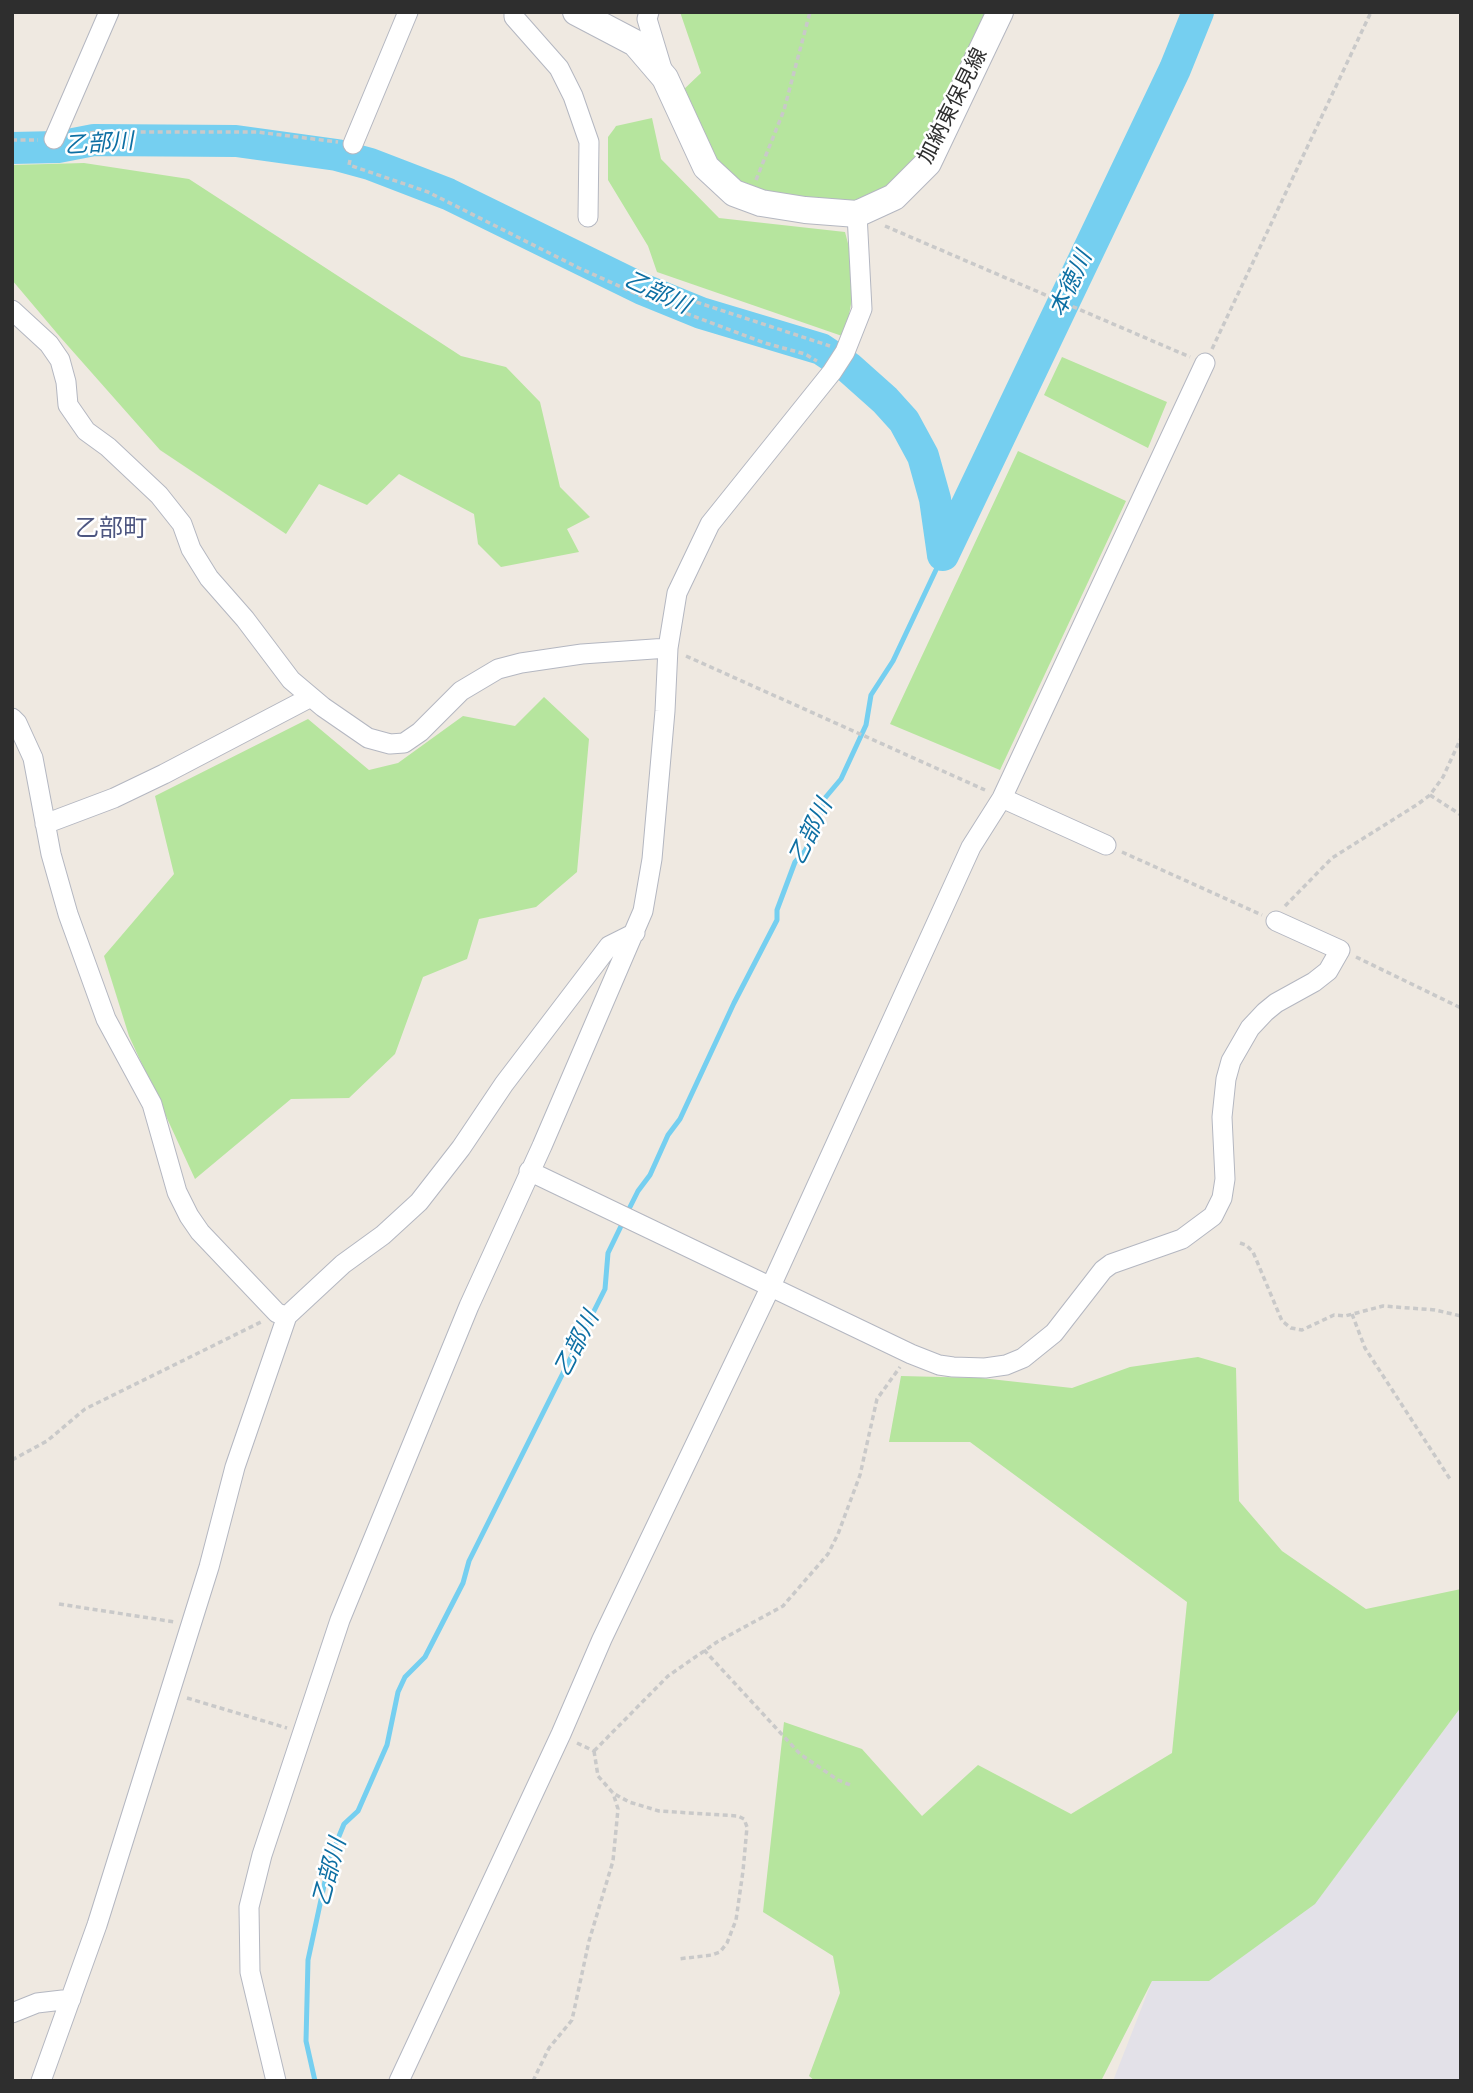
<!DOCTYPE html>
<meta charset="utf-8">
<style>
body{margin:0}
#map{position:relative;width:1473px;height:2093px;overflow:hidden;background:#efe9e1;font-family:Figtree,sans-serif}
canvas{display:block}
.frame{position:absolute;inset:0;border:14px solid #2e2e2e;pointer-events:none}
</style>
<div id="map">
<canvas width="1473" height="2093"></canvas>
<div class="frame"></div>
</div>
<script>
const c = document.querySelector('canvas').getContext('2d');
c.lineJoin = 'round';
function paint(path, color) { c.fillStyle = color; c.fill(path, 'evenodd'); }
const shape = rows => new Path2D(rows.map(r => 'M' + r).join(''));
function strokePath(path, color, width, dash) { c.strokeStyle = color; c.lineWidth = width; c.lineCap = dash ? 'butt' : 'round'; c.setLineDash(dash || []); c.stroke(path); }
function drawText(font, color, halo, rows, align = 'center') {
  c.font = font + ' Figtree,"Noto Sans JP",sans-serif'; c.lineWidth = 5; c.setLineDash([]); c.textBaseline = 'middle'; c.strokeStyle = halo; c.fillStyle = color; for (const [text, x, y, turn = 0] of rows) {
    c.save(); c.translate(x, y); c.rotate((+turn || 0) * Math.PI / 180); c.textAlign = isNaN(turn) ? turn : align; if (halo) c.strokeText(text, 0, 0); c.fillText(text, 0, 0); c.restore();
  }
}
const industrial = shape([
 [1461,1707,1461,2081,1113,2081,1152,1981,1209,1981,1318,1899]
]);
const green = shape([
 [680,12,988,12,919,160,887,188,850,203,804,203,737,183,716,163,681,92,701,73],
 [652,118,661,159,719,218,845,232,851,255,851,304,845,337,657,272,648,246,608,180,608,137,614,129,616,126],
 [84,163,189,179,461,356,506,367,540,402,560,487,590,517,567,529,579,552,501,567,478,544,474,514,399,474,367,505,319,484,286,534,160,450,61,338,12,280,12,165],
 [1062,357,1167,402,1148,448,1044,395],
 [1018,451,1126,501,1000,770,890,724],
 [544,697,589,739,577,872,536,907,479,919,467,959,423,977,395,1054,349,1098,291,1099,195,1179,129,1036,104,956,174,874,155,796,308,719,369,770,398,763,463,716,515,726],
 [1198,1357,1236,1368,1239,1501,1282,1551,1366,1609,1461,1589,1461,1707,1315,1904,1209,1981,1152,1981,1101,2081,815,2081,809,2076,840,1993,833,1956,763,1912,784,1722,862,1749,922,1816,978,1765,1071,1814,1172,1753,1187,1602,970,1442,889,1442,901,1376,981,1378,1072,1388,1130,1367]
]);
const stream = shape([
 [627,1213,638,1191,650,1175,668,1135,680,1119,734,1003,777,920,777,910,795,862,805,851,816,830,825,798,841,779,866,725,871,695,893,661,943,555],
 [315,2081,306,2041,308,1960,330,1858,344,1824,358,1811,387,1745,398,1692,405,1677,425,1657,463,1583,469,1561,605,1289,608,1253,623,1222]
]);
const river = shape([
 [12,148,58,147,94,140,236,141,337,155,370,164,448,194,642,289,701,313,821,349,848,367,885,400,904,421,923,456,935,499,943,555],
 [943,555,1175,69,1198,12]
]);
const path = shape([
 [73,136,96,132,257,132,338,142],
 [12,140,38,140],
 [350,160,349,165,428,192,579,268,650,300,765,343,805,354,817,361],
 [756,180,784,110,810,12],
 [885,226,1190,357],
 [650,300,657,285,696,302,830,346],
 [1212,349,1371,12],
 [686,656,985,790],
 [1430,795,1461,815],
 [1122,852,1262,915],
 [1285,906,1332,858,1418,804,1430,795,1443,777,1461,738],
 [1356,957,1461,1008],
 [1240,1243,1246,1245,1253,1252,1282,1321,1291,1328,1302,1330,1334,1315,1345,1316,1383,1306,1435,1310,1461,1316],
 [1352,1314,1365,1348,1450,1479],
 [12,1460,47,1441,85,1409,263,1321],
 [59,1604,175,1622],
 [704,1650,800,1754,838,1780,850,1785],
 [187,1698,287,1728],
 [577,1743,594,1751],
 [594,1751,668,1676,717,1642,783,1606,828,1554,838,1534,860,1475,877,1399,900,1367],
 [594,1751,598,1776,613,1793,629,1802,659,1811,738,1816,744,1819,747,1827,743,1871,736,1920,727,1943,720,1952,712,1955,678,1959],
 [533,2081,549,2048,572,2020,589,1941,613,1861,618,1809,613,1793]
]);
const minor = shape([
 [514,12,514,17,559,68,573,96,589,142,588,217],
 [649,12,647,19,663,72],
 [54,139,109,12],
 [353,144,408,12],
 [12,310,49,344,60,360,66,382,68,405,86,431,108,447,159,495,182,524,191,549,209,578,245,619,291,680,323,707,368,738,390,744,404,743,420,732,461,691,498,669,521,663,582,654,668,648],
 [12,718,17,723,33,758,51,854,68,914,106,1019,152,1104,177,1192,189,1216,200,1232,277,1313,287,1316],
 [1002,798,1106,845],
 [45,824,114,798,164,774,311,697],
 [529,1171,911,1354,939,1365,953,1367,985,1368,1006,1365,1023,1358,1054,1333,1103,1270,1111,1264,1182,1239,1213,1216,1222,1198,1225,1179,1222,1117,1226,1079,1231,1061,1250,1028,1265,1012,1276,1003,1314,982,1328,971,1340,950,1276,921],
 [12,2013,37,2003,71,1999],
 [41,2081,97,1925,209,1567,235,1467,287,1316,343,1264,383,1235,419,1202,461,1148,504,1084,609,946,635,933],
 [276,2081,250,1972,249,1907,262,1855,340,1620,469,1306,542,1146,643,911,652,859,665,711,668,648,677,593,710,524,832,372,845,352,862,309,857,214],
 [399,2081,561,1734,602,1639,771,1286,971,847,1002,798,1205,363]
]);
const secondary = shape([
 [576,12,635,43,665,78,706,167,734,193,761,203,805,210,857,214,894,197,928,163,1000,12]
]);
const streetNames = [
 ["加納東保見線",953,106,-63]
];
const waterNames = [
 ["乙部川",99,144,-4],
 ["本徳川",1071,284,-65],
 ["乙部川",657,293,25],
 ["乙部川",811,832,-64],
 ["乙部川",577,1344,-63],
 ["乙部川",330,1872,-75]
];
const quarterNames = [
 ["乙部町",111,529]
];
paint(industrial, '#e3e1e8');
paint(green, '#b6e59e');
strokePath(stream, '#75cff0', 5);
strokePath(river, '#75cff0', 32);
strokePath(minor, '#b4b7c1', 21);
strokePath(secondary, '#b4b7c1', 28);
strokePath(path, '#c9c9c9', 3.5, [5, 3.5]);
strokePath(minor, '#fff', 19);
strokePath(secondary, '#fff', 26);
drawText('21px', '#2e2e2e', '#fff', streetNames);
drawText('italic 23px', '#0d6fa3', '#fff', waterNames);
drawText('24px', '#4d5680', '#fff', quarterNames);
</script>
